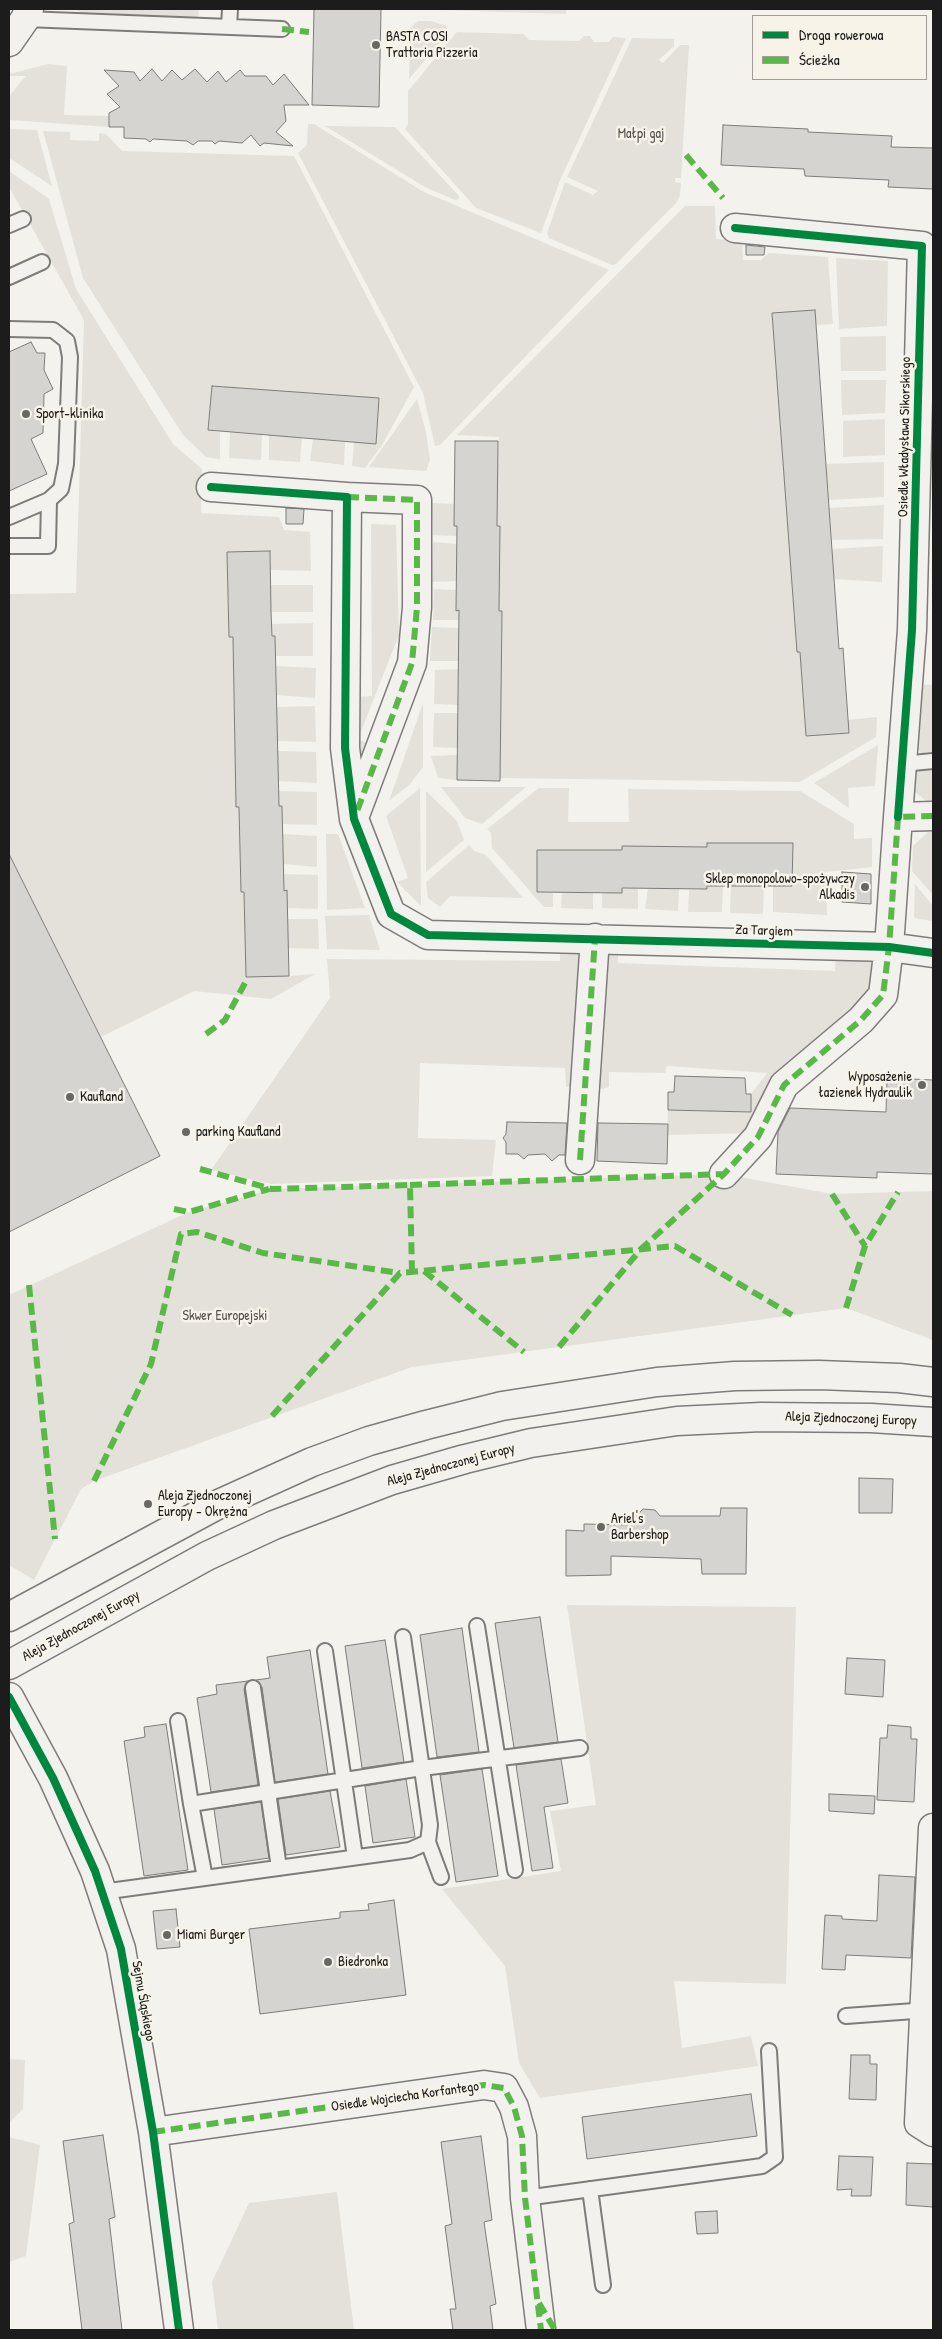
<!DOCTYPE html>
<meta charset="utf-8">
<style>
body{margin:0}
#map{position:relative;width:942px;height:2339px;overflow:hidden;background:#f4f2ec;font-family:"Patrick Hand",sans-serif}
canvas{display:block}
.frame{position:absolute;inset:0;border:10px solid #1c1c1c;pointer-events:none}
.legend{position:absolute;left:752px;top:15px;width:175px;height:65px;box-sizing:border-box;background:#f7f3e8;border:1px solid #9f9d96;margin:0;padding:6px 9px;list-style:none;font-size:15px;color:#1c1c1c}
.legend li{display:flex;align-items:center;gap:10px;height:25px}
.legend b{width:25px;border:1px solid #9f9d96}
</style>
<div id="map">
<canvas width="942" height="2339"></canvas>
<div class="frame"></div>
<ul class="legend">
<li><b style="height:6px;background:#00873e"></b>Droga rowerowa</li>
<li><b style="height:6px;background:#58b947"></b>Ścieżka</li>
</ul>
</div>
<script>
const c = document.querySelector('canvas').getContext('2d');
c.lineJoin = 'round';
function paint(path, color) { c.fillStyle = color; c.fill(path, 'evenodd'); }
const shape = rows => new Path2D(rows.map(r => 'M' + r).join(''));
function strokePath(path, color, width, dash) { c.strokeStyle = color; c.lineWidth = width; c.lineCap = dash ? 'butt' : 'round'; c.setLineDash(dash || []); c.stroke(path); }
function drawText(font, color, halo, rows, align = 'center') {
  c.font = font + ' "Patrick Hand",sans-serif'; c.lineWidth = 5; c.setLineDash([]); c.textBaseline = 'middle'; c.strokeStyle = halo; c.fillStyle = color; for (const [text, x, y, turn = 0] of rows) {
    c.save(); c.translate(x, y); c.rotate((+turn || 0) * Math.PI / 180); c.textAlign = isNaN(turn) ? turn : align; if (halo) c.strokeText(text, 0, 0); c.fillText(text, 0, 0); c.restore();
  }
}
const green = shape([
 [73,9,199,9,199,11,198,17,85,14],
 [408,9,566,9,566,14],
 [418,21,430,21,447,26,448,33,409,79,410,28],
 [457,32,524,34,529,40,579,41,584,36,590,36,594,42,608,42,613,37,626,38,561,178,541,233,476,208,405,129,408,124,408,91],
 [632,38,674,39,674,46,659,60,663,63,680,45,689,45,681,178,675,178,675,182,681,183,680,195,677,202,616,264,612,265,549,238,547,233,565,182,593,195,598,191,567,177],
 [48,64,67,66,64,115,110,116,109,127,9,120,9,96,26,76,9,76,9,74],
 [308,124,314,124,424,192,609,270,440,445,435,446,423,393,298,153,307,145],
 [325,126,395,127,459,196,459,199,455,200,425,187],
 [9,129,37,130,52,186,9,158],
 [43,131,70,132,70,140,99,141,99,133,106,134,122,151,294,156,414,387,382,445,365,468,352,466,354,442,376,444,379,398,212,386,208,430,220,432,220,459,206,457,183,435,83,278],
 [9,171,49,199,76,289,173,444,202,469,201,513,279,517,284,530,310,532,311,571,271,570,270,551,227,552,229,637,233,637,236,806,239,807,241,891,244,891,289,976,315,974,271,999,194,991,101,1037,9,854,9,594,76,593,84,320,9,187],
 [685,206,715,206,716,239,742,241,743,260,761,260,769,253,828,257,833,324,816,325,815,310,772,313,797,651,800,651,806,736,849,733,848,720,877,717,876,737,800,782,500,778,502,611,499,611,500,527,494,526,499,437,457,435],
 [836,258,888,261,887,326,839,329],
 [886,336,886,371,841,371,840,337],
 [841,380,886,380,885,413,842,415],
 [417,399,426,432,430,460,426,471,369,467],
 [885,419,885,455,843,457,843,421],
 [230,432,262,435,261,460,229,458],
 [269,435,302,438,300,462,269,460],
 [313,439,345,442,344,465,310,461],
 [884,462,884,497,829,500,826,464],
 [432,503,454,504,454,525,457,525,457,536,433,535],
 [884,505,883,539,832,540,829,508],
 [371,524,396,525,399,635,358,739,373,746,366,752,360,752,354,747,356,697,372,696],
 [433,542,457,544,456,581,432,582],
 [883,546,882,582,834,579,832,549],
 [271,585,313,585,313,612,271,612],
 [434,589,456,590,456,611,459,610,459,620,433,620],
 [313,623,313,656,276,656,275,637,272,636,272,624],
 [432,627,459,628,459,661,430,661],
 [276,666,316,668,315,698,277,695],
 [459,669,458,705,434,704,435,670],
 [920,685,933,685,933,752,921,753,919,750],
 [423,703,423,767,410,784,389,801],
 [315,706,316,742,277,741,277,707],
 [434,713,458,713,457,748,433,747],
 [878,745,875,786,848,788,849,808,814,783],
 [278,751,316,752,317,783,278,781],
 [457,755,457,780,438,778,431,756],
 [933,768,933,802,928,802,911,789,912,775,919,769],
 [441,787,526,787,482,824,465,818],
 [420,788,421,906,397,882,408,878,386,816],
 [539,788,569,788,568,822,629,822,628,789,800,791,854,824,854,839,872,838,872,867,826,872,827,915,773,912,773,886,792,886,793,844,707,847,623,846,622,850,537,850,537,892,553,893,553,907,544,907,492,848,491,833,487,829],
 [278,791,317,792,317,825,283,824,282,806,279,806],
 [426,791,457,821,464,840,426,872],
 [928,832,933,832,933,895,912,871,913,846],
 [283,834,317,836,317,867,283,864],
 [326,834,338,834,365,908,327,910],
 [469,845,474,851,486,855,523,898,450,896,440,907,428,898,426,882],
 [284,874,318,875,318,909,288,908,287,891,283,891],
 [915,884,933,906,933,921,918,919,914,917],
 [707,886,723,886,722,912,688,912,689,890,707,889],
 [731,886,764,886,763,914,730,913],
 [622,889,638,889,638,909,602,908,602,893,622,893],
 [648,889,679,889,678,911,645,909],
 [562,892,593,893,593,909,561,908],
 [369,915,380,950,327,949,325,916],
 [288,919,318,919,319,949,288,948],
 [618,946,618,963,835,971,836,954,872,961,880,973,880,987,754,1133,667,1135,668,1110,751,1112,751,1094,767,1073,667,1066,665,1073,609,1072,609,1087,602,1089,596,1086,605,951],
 [560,947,579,951,582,960,572,1086,566,1087,565,1068,420,1063,418,1138,496,1140,492,1176,272,1184,211,1170,330,998,327,959,560,961],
 [724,1174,832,1194,933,1191,933,1340,846,1308,412,1367,94,1481,81,1489,34,1580,9,1565,9,1295,189,1212,272,1189],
 [567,1605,796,1607,786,1984,674,1981,682,2048,751,2036,758,2066,540,2098,519,2063,505,1966,442,1889,561,1871,550,1811,596,1805],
 [9,2059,25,2060,23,2109,9,2123],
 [9,2137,40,2145,26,2256,9,2262],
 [337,2192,354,2330,218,2330,212,2282,249,2203]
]);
const building = shape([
 [314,9,381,9,379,107,312,105,314,9],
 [152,69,162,81,172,70,182,80,195,69,207,82,218,71,226,82,240,70,245,76,266,76,273,85,284,74,309,105,284,105,286,121,276,132,293,146,264,143,260,146,251,135,242,143,219,141,215,144,212,141,198,141,193,145,187,141,153,139,150,142,146,139,124,138,124,127,109,127,109,113,120,107,107,94,119,86,104,70,134,72,140,81,152,69],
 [723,125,808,129,808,132,892,136,891,147,933,148,933,189,888,187,889,180,805,176,804,169,721,165,723,125],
 [746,245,765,247,764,255,746,255,746,245],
 [815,310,839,649,843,648,849,733,806,736,800,652,797,652,772,313,815,310],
 [31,342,37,353,45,353,44,370,53,389,44,394,43,433,31,439,47,474,9,491,9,352,31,342],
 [212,386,379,398,376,444,208,430,212,386],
 [455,441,498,441,497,526,500,526,499,611,502,611,500,781,457,780,459,610,456,611,457,526,454,526,455,441],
 [286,508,304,509,303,524,286,524,286,508],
 [270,551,271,612,272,636,275,636,279,806,282,806,284,891,287,890,289,976,246,977,244,892,241,892,239,807,236,807,233,637,229,637,227,552,270,551],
 [707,843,793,843,792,886,707,886,707,889,622,888,622,893,537,892,537,850,622,850,622,846,707,847,707,843],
 [9,854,160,1156,9,1232,9,854],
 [842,872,871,874,871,904,842,902,842,872],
 [675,1076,745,1078,746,1094,751,1094,751,1112,668,1110,668,1092,674,1092,675,1076],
 [887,1078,933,1080,933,1174,877,1172,877,1178,776,1174,778,1132,790,1108,886,1112,887,1078],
 [507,1122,567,1123,565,1155,559,1155,552,1161,545,1154,528,1155,524,1159,518,1154,506,1154,506,1142,503,1138,506,1134,507,1122],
 [598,1123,668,1124,667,1164,597,1161,598,1123],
 [859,1478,893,1479,892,1513,859,1513,859,1478],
 [721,1508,747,1508,746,1574,702,1574,701,1559,611,1556,611,1575,566,1576,566,1530,584,1531,584,1524,628,1525,643,1509,655,1510,660,1516,720,1516,721,1508],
 [540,1617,558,1742,514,1748,495,1623,540,1617],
 [462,1628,479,1752,437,1757,420,1635,462,1628],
 [385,1640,404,1762,362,1768,345,1646,385,1640],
 [310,1650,328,1774,275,1782,262,1687,256,1680,270,1678,267,1657,310,1650],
 [847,1658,885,1660,883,1697,845,1694,847,1658],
 [248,1681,244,1689,258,1785,211,1792,197,1698,217,1694,216,1685,248,1681],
 [166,1724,188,1870,144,1876,124,1741,145,1737,144,1727,166,1724],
 [888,1725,911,1727,911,1739,917,1739,914,1802,877,1800,880,1738,887,1738,888,1725],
 [561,1759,568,1803,544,1807,553,1868,532,1871,516,1765,561,1759],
 [482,1769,498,1876,456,1882,440,1775,482,1769],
 [406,1779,415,1837,373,1843,365,1786,406,1779],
 [330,1791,340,1847,286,1855,278,1799,330,1791],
 [829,1794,875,1796,874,1814,829,1811,829,1794],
 [261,1802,269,1858,222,1865,214,1809,261,1802],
 [879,1875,915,1877,911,1958,846,1955,845,1970,822,1969,825,1915,842,1916,842,1919,877,1921,879,1875],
 [394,1900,406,1995,260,2014,249,1929,340,1918,340,1912,369,1910,368,1904,394,1900],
 [176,1909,180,1947,157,1949,153,1911,176,1909],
 [851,2055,870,2055,870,2064,877,2064,876,2100,849,2099,851,2055],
 [751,2094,757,2136,587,2159,582,2117,751,2094],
 [103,2135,115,2217,109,2219,122,2330,82,2330,69,2224,74,2222,63,2141,103,2135],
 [481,2136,492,2220,484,2222,496,2304,490,2306,493,2330,453,2330,450,2309,456,2309,445,2226,452,2224,441,2142,481,2136],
 [839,2156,873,2157,871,2196,851,2196,852,2189,837,2190,839,2156],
 [907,2163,933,2164,933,2207,906,2205,907,2163],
 [717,2211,718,2233,697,2234,695,2212,717,2211]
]);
const lane = shape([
 [25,19,282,29],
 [229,27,230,9],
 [9,225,23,219],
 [9,277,42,262],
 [9,329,53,330,67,341,70,357,66,464,61,489,49,500,9,517],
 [9,546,48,546,49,500],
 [902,764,933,761],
 [477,1626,515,1870],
 [325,1651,355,1857],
 [253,1688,279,1868],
 [178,1721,191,1804,205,1878],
 [191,1804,422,1768,580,1748],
 [428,1842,441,1877],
 [102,1892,410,1850,428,1842,430,1825,403,1637],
 [846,2016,928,2010],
 [590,2189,603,2285],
 [525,2198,762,2166,775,2157,769,2051]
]);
const street = shape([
 [9,42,25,19,29,9],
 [735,228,922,246,912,630,898,817],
 [211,487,347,497,345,748,354,819,391,914,428,935,889,947,933,953],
 [347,497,417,500,417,607,412,663,355,815],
 [580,1160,595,938],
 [724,1174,758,1137,784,1085,861,1020,883,995,889,947,898,817,933,816],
 [9,1697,53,1778,95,1871,121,1949,153,2132,179,2330],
 [933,1828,919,2123,933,2132],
 [153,2132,484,2085,504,2088,514,2107,522,2136,525,2198,541,2330]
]);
const secondary = shape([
 [9,1617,219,1504,312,1462,369,1441,426,1425,502,1406,657,1382,735,1376,819,1375,899,1378,933,1382],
 [9,1665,207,1556,274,1525,392,1480,465,1459,531,1443,677,1421,761,1417,871,1418,933,1422]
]);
const quiet = shape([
 [282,29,309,32],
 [686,155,723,198],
 [347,497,417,500,417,607,412,663,356,814],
 [206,1034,225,1020,245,983],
 [580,1160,595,938],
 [200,1169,272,1189,410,1185,412,1272],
 [410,1185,724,1174],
 [832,1194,865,1246],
 [174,1209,189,1212,269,1189],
 [424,1271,524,1352],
 [29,1285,55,1539],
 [846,1308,865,1246,898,1192],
 [559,1347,641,1249,724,1174,758,1137,784,1085,861,1020,883,995,889,947,898,817,933,816],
 [272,1416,400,1273,675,1246,792,1315],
 [94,1481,151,1364,181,1234,197,1232,263,1253,400,1273],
 [153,2132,484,2085,504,2088,514,2107,522,2136,525,2198,541,2330],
 [539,2303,555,2330]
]);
const cycleway = shape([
 [735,228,922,246,912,630,898,817],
 [211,487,347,497,345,748,354,819,391,914,428,935,889,947,933,953],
 [9,1697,53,1778,95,1871,121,1949,153,2132,179,2330]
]);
const markers = [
 [376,45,5,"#686765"],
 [26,414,5,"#686765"],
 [865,887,5,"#686765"],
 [922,1085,5,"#686765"],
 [70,1097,5,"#686765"],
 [186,1132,5,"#686765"],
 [148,1504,5,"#686765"],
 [601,1527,5,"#686765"],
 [167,1935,5,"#686765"],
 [328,1962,5,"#686765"]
];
const poiNames = [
 ["BASTA COSI",386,37],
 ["Trattoria Pizzeria",386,53],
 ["Sport-klinika",36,414],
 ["Sklep monopolowo-spożywczy",855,879,"right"],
 ["Alkadis",855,895,"right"],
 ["Wyposażenie",912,1077,"right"],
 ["łazienek Hydraulik",912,1093,"right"],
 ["Kaufland",80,1097],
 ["parking Kaufland",196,1132],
 ["Aleja Zjednoczonej",158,1496],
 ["Europy - Okrężna",158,1512],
 ["Ariel's",611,1519],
 ["Barbershop",611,1535],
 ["Miami Burger",177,1935],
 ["Biedronka",338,1962]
];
const parkNames = [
 ["Małpi gaj",641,134],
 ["Skwer Europejski",225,1316]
];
const streetNames = [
 ["Osiedle Władysława Sikorskiego",905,437,-89],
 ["Za Targiem",764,931,2],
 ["Aleja Zjednoczonej Europy",851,1419,2],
 ["Aleja Zjednoczonej Europy",451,1465,-15],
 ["Aleja Zjednoczonej Europy",81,1626,-29],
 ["Sejmu Śląskiego",143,2001,80],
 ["Osiedle Wojciecha Korfantego",405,2097,-8]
];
paint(green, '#e4e1da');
paint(building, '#d5d4d0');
strokePath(building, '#7d7c7a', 1);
strokePath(lane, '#7d7c7a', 18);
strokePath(street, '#7d7c7a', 31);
strokePath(secondary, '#7d7c7a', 31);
strokePath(lane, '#f2f1ed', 14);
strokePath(street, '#f2f1ed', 28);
strokePath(secondary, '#f2f1ed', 28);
strokePath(quiet, '#58b947', 6, [12, 6]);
strokePath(cycleway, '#00873e', 8);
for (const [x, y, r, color] of markers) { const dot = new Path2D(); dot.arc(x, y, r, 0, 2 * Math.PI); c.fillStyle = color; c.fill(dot); strokePath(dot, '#f7f3e8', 2); }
drawText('14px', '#1c1c1c', '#f7f3e8', poiNames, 'left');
drawText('14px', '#545351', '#f7f3e8', parkNames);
drawText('14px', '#1c1c1c', '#f7f3e8', streetNames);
</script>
